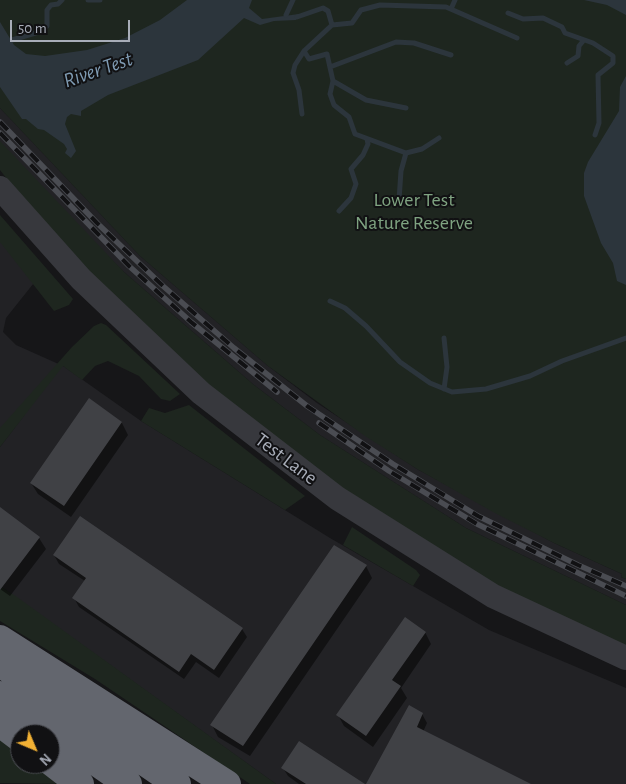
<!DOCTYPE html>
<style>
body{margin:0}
#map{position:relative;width:626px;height:784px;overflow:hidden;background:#161618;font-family:"Alegreya Sans",sans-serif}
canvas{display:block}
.north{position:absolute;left:10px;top:724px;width:50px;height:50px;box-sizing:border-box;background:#111113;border:1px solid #4d4f55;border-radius:50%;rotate:135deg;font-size:14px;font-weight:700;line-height:20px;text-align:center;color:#a8adb8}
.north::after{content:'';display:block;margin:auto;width:18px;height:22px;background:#f2b134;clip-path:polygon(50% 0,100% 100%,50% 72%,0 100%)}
.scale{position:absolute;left:10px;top:20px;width:120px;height:22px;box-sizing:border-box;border:2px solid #a8adb8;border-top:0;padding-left:6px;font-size:15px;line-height:18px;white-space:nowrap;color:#a8adb8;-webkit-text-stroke:4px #111113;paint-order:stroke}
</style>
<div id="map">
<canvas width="626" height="784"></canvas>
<div class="north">N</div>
<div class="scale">50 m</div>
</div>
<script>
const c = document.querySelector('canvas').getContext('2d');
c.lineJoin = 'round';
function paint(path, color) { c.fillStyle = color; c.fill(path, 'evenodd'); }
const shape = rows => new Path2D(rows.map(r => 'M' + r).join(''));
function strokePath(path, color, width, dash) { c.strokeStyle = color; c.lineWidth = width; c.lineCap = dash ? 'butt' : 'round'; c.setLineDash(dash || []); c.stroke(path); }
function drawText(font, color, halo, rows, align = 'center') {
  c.font = font + ' "Alegreya Sans",sans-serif'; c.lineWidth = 4; c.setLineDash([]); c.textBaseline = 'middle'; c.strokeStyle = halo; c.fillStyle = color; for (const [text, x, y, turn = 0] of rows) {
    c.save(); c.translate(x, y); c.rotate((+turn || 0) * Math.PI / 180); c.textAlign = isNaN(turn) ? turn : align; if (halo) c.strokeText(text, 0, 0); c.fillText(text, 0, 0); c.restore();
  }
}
const built = shape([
 [0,108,140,256,268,366,317,403,417,469,554,543,622,574,621,577,626,579,626,605,466,528,320,435,254,385,124,272,0,150],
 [0,226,41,274,6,318,3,332,16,345,63,366,141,421,330,538,489,630,626,688,626,784,276,784,0,586,0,447,27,412,0,446]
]);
const green = shape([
 [0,0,626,0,626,579,621,577,622,574,554,543,493,512,417,469,365,436,268,366,140,256,0,108],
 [0,141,124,272,254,385,320,435,466,528,626,605,626,650,509,594,326,484,148,335,35,215,0,170],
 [0,215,73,299,69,305,54,311,0,242],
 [101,323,106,325,180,394,170,401,161,399,139,376,108,361,95,366,82,380,63,366,0,447,0,428,72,347,94,326],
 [189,405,236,442,305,496,285,510,141,421,149,408,165,413],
 [352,527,416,570,420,575,413,586,343,545],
 [0,586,17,597,276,784,250,784,95,679,0,621],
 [0,731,20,745,20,764,45,764,72,784,0,783]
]);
const water = shape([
 [187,0,252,0,249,8,262,19,299,14,296,20,274,21,260,25,244,18,198,60,108,95,81,111,81,116,71,114,67,117,65,124,76,151,71,158,65,153,67,149,64,144,44,130,38,129,26,119,22,119,0,87,0,22,14,45,26,54,45,56,87,50,125,38,160,20],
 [584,0,626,0,626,15,607,5],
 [626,76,626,285,617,281,613,263,601,243,584,196,584,173,588,162,619,111,620,87]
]);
const shadow = shape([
 [89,400,122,423,128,435,71,517,38,494,31,483],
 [0,509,39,538,46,549,10,596,0,589],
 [54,555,242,629,247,637,219,678,196,662,184,679,79,607,74,598,85,581,59,564],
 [366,566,372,578,250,756,218,737,212,725],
 [425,632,431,644,401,688,407,698,373,747,344,726,338,715],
 [422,714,427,723,423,732,526,784,367,784],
 [283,768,363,784,299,784,288,776]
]);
const stream = shape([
 [88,0,100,0],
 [451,9,455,0],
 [508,13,523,19,543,18,562,27,565,33,593,43,613,56,613,63,598,75,599,123,595,135],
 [286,15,293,0],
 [297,17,323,8,328,11,332,25,304,51,309,59,327,54,333,81,330,94,334,105,349,117,355,134,406,153,422,149,439,138],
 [332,25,352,23,361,10,380,5,446,7,517,38],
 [12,40,42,31,47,26,47,10,51,5,58,4,62,0],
 [567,63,578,56,579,46,584,40],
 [330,67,396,42,414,43,451,55],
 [333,81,366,100,406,108],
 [302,114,299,90,293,73,295,65,304,51],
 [399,200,401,171,406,153],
 [339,211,351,198,356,184,351,169,363,155,368,144,367,139],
 [330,301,345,308,366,326,400,362,430,383,452,392,486,389,530,376,562,361,626,338],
 [444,338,447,367,444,389]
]);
const building = shape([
 [89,398,122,422,64,506,30,483],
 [0,507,40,537,0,590],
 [80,516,243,628,214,670,191,654,179,672,72,598,86,578,53,555],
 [334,545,367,565,243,746,210,725],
 [405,617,426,632,392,680,401,686,366,736,336,715],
 [409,705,423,713,417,727,531,784,366,784],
 [299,741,365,784,306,784,281,768]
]);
const minor = shape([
 [0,188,81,279,201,393,337,498,493,596,626,658]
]);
const highway = shape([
 [0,639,227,784],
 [0,663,177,784],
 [0,695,128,784],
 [0,723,20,738],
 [50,761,80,784]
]);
const rail = shape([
 [0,122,97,223,163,286,234,348,307,406,393,464,478,516,578,565,626,586],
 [0,133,129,266,191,322,277,392],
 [319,423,389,471,477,524,626,596]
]);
const parkNames = [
 ["Lower Test",414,200],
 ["Nature Reserve",414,223]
];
const streetNames = [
 ["Test Lane",286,459,37]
];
const waterNames = [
 ["River Test",98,70,-19]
];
paint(built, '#222225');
paint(green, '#1e261f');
paint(water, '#2c353c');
paint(shadow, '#0007');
strokePath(stream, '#2c353c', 5);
paint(building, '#404145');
strokePath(minor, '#37383d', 24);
strokePath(highway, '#63666e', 28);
strokePath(rail, '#4a4c52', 5.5);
strokePath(rail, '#111113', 4, [11]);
drawText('20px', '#7fa381', '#111113', parkNames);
drawText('20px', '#a8adb8', '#111113', streetNames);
drawText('italic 21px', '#7f9bb3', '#111113', waterNames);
</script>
